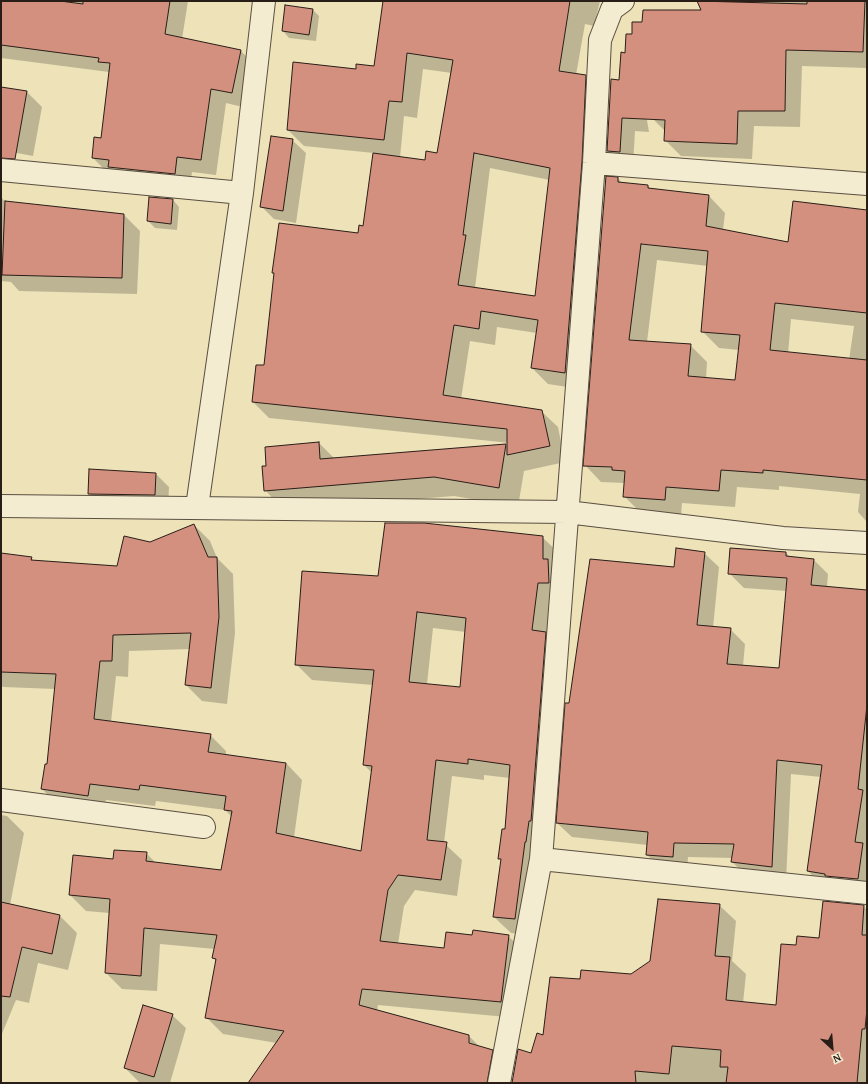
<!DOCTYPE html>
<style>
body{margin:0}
#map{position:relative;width:868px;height:1084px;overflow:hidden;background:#ede2b8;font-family:"Gentium Book Plus",serif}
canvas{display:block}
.frame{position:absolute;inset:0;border:2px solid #291d18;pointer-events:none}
.north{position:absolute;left:812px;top:1028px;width:40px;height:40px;-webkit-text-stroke:3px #f3ecd1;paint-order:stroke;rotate:154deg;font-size:11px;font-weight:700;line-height:16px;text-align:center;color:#291d18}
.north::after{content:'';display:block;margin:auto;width:14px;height:18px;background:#291d18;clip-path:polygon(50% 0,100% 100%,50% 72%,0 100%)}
</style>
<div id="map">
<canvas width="868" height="1084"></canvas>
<div class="frame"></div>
<div class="north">N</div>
</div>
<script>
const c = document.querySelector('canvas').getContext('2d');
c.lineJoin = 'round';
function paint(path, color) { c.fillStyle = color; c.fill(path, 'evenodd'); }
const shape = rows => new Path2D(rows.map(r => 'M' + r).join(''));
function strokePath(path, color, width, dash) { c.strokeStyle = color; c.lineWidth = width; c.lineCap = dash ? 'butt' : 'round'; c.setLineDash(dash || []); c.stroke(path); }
const shadow = shape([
 [1,1,188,1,182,39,241,51,256,66,247,108,226,103,216,175,192,172,190,189,108,173,93,158,102,139,109,72,1,58],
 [384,1,600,1,594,26,585,24,576,75,585,76,601,92,581,389,548,384,532,368,537,333,497,327,495,345,470,341,461,399,541,411,558,427,565,462,524,471,518,507,454,496,284,510,265,490,267,466,319,443,335,459,506,445,508,447,510,443,269,418,253,402,265,367,275,274,273,272,359,234,364,227,374,153,304,146,288,130,357,70,375,67],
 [423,69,452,73,438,154,426,161,400,158,404,116,417,118],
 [490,168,550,180,536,297,475,288],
 [698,1,867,1,867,68,802,66,800,127,754,126,752,159,681,156,665,140,665,131,653,119,657,10,702,11],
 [313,10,319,16,316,41,289,38,283,31],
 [612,80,643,97,649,132,635,131,633,165,622,164,608,151],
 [1,88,27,92,42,107,33,156,1,150],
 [292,140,306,153,296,223,274,219,261,206],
 [618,178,622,183,648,186,651,189,709,196,725,213,723,230,789,243,867,216,867,522,858,512,860,494,779,486,779,490,737,487,735,507,682,503,681,516,641,513,624,496,625,483,601,482,585,465],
 [657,260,708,266,702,331,719,348,739,350,736,381,706,379,707,362,690,345,647,342],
 [791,319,854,326,849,360,788,354],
 [1,197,6,203,124,215,140,231,137,294,19,291,11,282,1,281],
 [173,200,179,207,177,230,155,228,148,221],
 [156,474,169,487,168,508,102,508,89,494],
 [194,525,210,541,217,558,233,574,235,633,227,704,202,701,186,685,190,649,129,651,128,677,116,676,111,722,210,735,226,751,226,756,286,763,302,780,294,837,362,852,372,773,364,765,373,685,312,680,296,664,379,577,542,537,559,553,531,935,511,933,494,917,502,860,499,858,506,830,510,778,484,775,484,780,452,776,444,843,462,860,457,896,415,890,404,906,398,944,445,949,473,936,508,936,525,952,517,1018,378,1005,377,1011,469,1036,480,1047,492,1051,508,1067,506,1083,249,1083,277,1043,223,1034,206,1017,216,961,214,958,215,949,160,944,157,991,122,989,106,973,110,913,86,911,70,895,114,860,146,853,156,863,222,871,232,817,225,810,156,801,155,806,106,800,104,812,58,805,42,789,48,765,55,689,3,687,1,685,1,554,31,558,35,562,118,567,150,543],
 [433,628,466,632,461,688,427,684],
 [704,553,719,567,713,628,730,629,745,644,743,666,780,669,787,591,744,588,729,573,786,553,790,557,814,560,828,574,827,587,867,591,867,893,822,886,808,871,821,777,791,774,786,881,747,876,732,862,733,858,688,857,687,871,662,869,647,855,648,845,572,837,557,823,570,704,675,568],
 [1,815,7,816,24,833,10,905,60,916,77,933,68,970,38,963,29,1003,16,1000,1,1036],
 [719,905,736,921,732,961,746,974,743,1003,777,1006,797,946,820,939,863,906,867,910,867,1083,513,1083,581,980,631,975,651,961],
 [172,1015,186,1028,170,1083,139,1082,125,1068]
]);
const building = shape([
 [1,1,60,1,83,4,83,1,170,1,165,34,241,50,232,93,211,89,201,160,177,157,175,174,108,167,109,160,92,158,94,137,101,138,110,63,98,62,99,58,1,45,1,1],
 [383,1,570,1,559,71,586,75,582,162,565,373,531,368,538,320,481,311,479,329,454,325,443,395,542,410,550,446,507,455,507,429,252,402,256,365,264,365,274,273,272,273,279,223,358,233,359,225,363,226,373,153,425,160,426,151,437,153,453,60,407,53,402,102,389,101,384,140,287,130,293,62,356,69,356,64,374,66,383,1],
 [474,153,550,168,535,296,458,285,466,235,463,235,474,153],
 [697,1,807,4,807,1,865,1,863,52,786,50,785,111,738,111,737,144,664,141,665,120,622,118,620,152,607,151,611,79,619,80,621,52,625,53,626,34,632,34,632,22,642,22,643,10,701,10,697,1],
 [285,5,313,9,309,35,282,31,285,5],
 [1,87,27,91,15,159,1,158,1,87],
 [271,136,293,139,283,211,260,207,271,136],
 [606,176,618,177,618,182,648,185,648,188,709,195,706,226,788,242,793,201,867,210,867,313,775,303,770,350,867,360,867,480,763,470,763,473,721,470,719,491,666,487,665,500,623,497,625,471,612,470,612,467,583,466,606,176],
 [641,244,708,251,701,332,740,335,735,380,688,376,691,344,629,340,641,244],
 [149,197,173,199,171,224,147,221,149,197],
 [5,201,124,214,122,278,2,275,5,201],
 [319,442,320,459,506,444,499,488,434,477,264,491,262,466,266,466,265,447,319,442],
 [89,469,156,473,155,495,88,494,89,469],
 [385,523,424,523,543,536,543,559,548,559,549,583,538,583,532,630,546,632,531,821,529,821,526,842,525,842,515,919,493,917,501,859,498,859,502,829,505,829,510,765,468,759,468,764,436,760,427,840,447,842,441,880,398,875,388,890,380,941,444,948,446,932,472,935,473,930,509,935,501,1002,362,989,359,1005,469,1035,469,1043,493,1050,487,1083,248,1083,284,1031,205,1018,216,959,212,958,217,935,144,928,141,976,105,973,110,899,69,895,73,855,113,859,114,850,147,852,146,861,221,870,232,811,224,810,226,796,140,785,139,790,90,784,88,796,41,789,45,764,47,764,56,674,1,672,1,553,32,557,31,560,117,566,124,536,150,542,194,524,208,557,217,557,219,617,211,688,185,685,191,633,113,635,112,661,100,661,94,719,211,734,208,752,286,763,276,833,361,851,372,766,363,765,374,670,295,665,302,571,378,576,385,523],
 [417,612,466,618,460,687,409,682,417,612],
 [676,548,705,552,697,625,731,628,727,664,779,668,787,578,728,574,730,548,786,552,786,556,814,559,811,585,867,590,867,705,858,789,863,790,855,842,863,843,858,879,825,876,825,874,807,871,822,765,777,760,772,867,731,862,734,844,674,843,673,857,646,855,648,832,556,823,565,703,569,703,590,559,674,567,676,548],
 [658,899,720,904,715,956,730,957,726,1000,776,1005,781,944,796,945,797,936,819,938,823,901,864,905,862,935,867,935,867,1009,865,1029,862,1029,857,1083,726,1083,728,1067,720,1067,721,1050,672,1046,669,1074,635,1071,636,1083,512,1083,518,1049,531,1053,537,1033,543,1035,550,977,580,979,581,970,631,974,650,961,658,899],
 [1,902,60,915,52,954,22,947,10,997,1,996,1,902],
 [143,1005,173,1014,154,1077,124,1068,143,1005]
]);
const minor = shape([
 [594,163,867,184],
 [1,170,242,193,264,1],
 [1,506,567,512,783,538,867,543],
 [197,507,242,193],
 [1,800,204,827],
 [541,859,867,893],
 [499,1083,541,859,594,163,600,40,612,9,623,1]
]);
paint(shadow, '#0003');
paint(building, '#d4907e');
strokePath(building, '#291d18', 1);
strokePath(minor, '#5a4e40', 24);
strokePath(minor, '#f3ecd1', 22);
</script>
